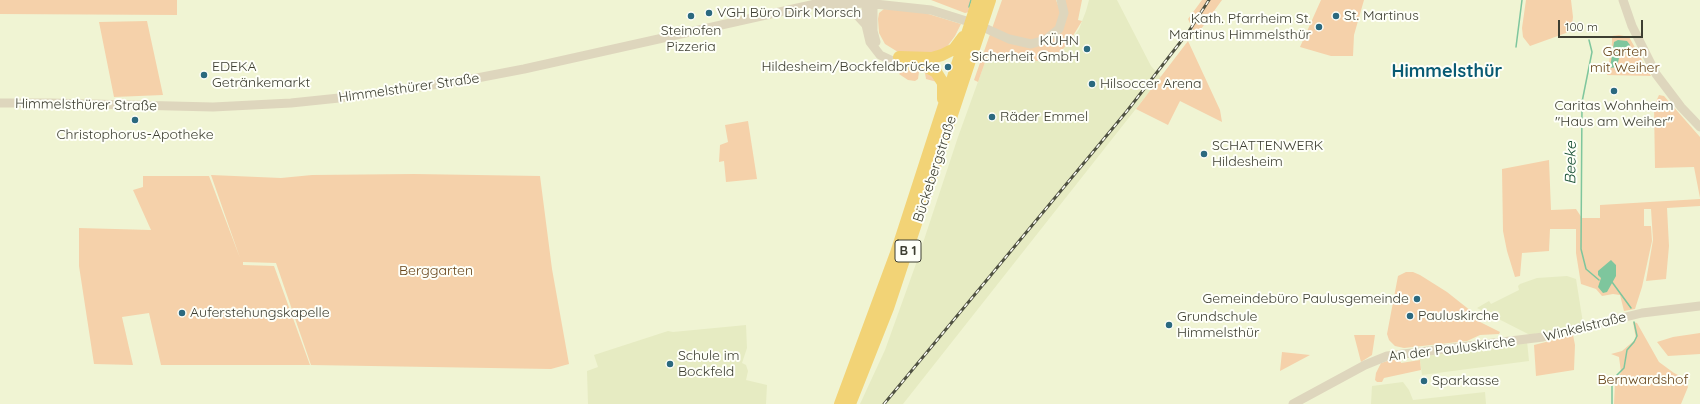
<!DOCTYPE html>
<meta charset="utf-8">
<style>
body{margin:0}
#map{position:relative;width:1700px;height:404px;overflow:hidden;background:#f0f4d3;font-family:Quicksand,sans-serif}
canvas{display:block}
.scale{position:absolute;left:1558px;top:20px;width:85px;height:18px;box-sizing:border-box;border:2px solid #3d3e31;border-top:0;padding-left:5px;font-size:12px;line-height:14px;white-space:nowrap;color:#3d3e31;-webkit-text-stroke:3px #fefff8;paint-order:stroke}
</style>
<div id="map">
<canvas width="1700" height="404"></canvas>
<div class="scale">100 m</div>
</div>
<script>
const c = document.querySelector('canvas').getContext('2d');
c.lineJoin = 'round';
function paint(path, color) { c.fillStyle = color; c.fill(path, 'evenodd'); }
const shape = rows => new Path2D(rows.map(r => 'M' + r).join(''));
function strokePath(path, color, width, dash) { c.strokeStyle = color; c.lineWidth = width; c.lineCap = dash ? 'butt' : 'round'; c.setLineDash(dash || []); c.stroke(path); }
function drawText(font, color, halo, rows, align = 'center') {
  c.font = font + ' Quicksand,sans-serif'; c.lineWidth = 4; c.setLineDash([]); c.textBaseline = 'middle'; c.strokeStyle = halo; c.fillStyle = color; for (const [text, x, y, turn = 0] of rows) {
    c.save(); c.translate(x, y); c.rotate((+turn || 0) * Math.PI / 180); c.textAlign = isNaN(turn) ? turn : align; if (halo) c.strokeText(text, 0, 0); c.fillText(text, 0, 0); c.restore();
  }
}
const built = shape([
 [1089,0,1117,0,1151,66,1161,77,903,404,860,404,885,350,917,261,958,137,988,54,1019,61,1053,58,1068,45,1079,29,1086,11],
 [1567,276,1576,279,1583,323,1578,325,1530,335,1477,308,1489,301,1491,304,1519,290,1518,286,1520,284,1537,278],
 [746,325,747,348,742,363,746,365,748,371,746,380,767,385,766,404,588,404,587,371,598,367,594,355,668,331,673,332],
 [1527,341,1529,361,1422,375,1419,353],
 [1403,382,1409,390,1413,400,1485,392,1486,404,1371,404,1372,386]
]);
const green = shape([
 [0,0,177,0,177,15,0,14],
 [931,0,973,0,969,12,965,13],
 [1002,0,1056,0,1058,5,1060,0,1082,0,1078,20,1082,21,1068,44,1054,58,1046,61,1019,61,988,54,978,82,974,80],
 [1202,0,1222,0,1196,36,1188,19],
 [1321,0,1364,0,1354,35,1353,56,1331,56,1300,47],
 [1526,0,1571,0,1573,17,1572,25,1566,33,1530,46,1523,37,1522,28],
 [884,9,922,12,961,24,955,36,946,48,929,54,898,52,885,44,879,33,878,19,879,13],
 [147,21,163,95,114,97,99,22],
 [1619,35,1629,37,1651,76,1607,75,1612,43,1612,36],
 [1188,41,1220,110,1222,122,1180,101,1168,125,1136,109],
 [906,67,929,71,937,82,926,79,925,73,919,72,918,79,915,81,908,80,899,74],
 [1659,95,1664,96,1700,137,1700,198,1694,167,1655,168,1654,106],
 [748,121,757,179,726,182,724,161,719,162,720,145,728,142,725,125],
 [1549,160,1551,210,1576,209,1582,218,1600,218,1600,205,1700,199,1700,206,1667,208,1669,246,1666,279,1646,281,1653,240,1651,209,1644,209,1644,226,1651,226,1652,241,1642,287,1635,309,1624,311,1620,295,1613,294,1602,296,1596,289,1581,284,1576,253,1576,229,1550,229,1549,251,1522,253,1520,276,1515,277,1507,251,1503,231,1502,169],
 [414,174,540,176,552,269,569,364,551,369,311,365,276,263,243,262,243,265,274,266,310,365,161,365,149,313,122,317,133,365,94,364,79,266,79,228,151,230,133,190,143,187,143,176,209,176,240,258,211,175,281,178,312,175],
 [1406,272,1413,272,1420,275,1447,292,1476,315,1474,319,1500,332,1499,334,1480,335,1467,341,1404,348,1395,346,1389,340,1387,334,1398,276],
 [1633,322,1637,323,1659,362,1674,373,1684,378,1688,387,1681,404,1614,404,1615,383,1621,372,1619,357,1611,354,1622,351,1636,339],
 [1700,333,1700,354,1668,356,1657,342,1673,337],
 [1354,335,1375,335,1372,355,1361,362],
 [1573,335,1575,345,1574,370,1536,376,1534,345],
 [1282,352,1310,355,1280,371],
 [1400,357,1401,363,1420,360,1421,370,1384,378,1382,382,1377,382,1375,380,1376,373,1381,363]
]);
const water = shape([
 [1618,40,1627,41,1630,45,1628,50,1619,58,1617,67,1610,68,1614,42],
 [1611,260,1616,265,1616,276,1607,292,1603,293,1598,287,1601,278,1598,275,1598,271]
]);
const stream = shape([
 [969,7,971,0],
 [1589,40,1592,52,1582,102,1581,249,1586,269,1599,280],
 [1516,47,1522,0],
 [1612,282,1631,308],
 [1612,404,1612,380,1624,368,1627,350,1634,342,1637,336,1634,322]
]);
const secondary = shape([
 [1623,0,1632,26,1656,74,1681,107,1700,127],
 [866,3,866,25,870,42,880,55,897,63],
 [873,4,873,31,876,42],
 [826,5,866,3,931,10,976,24,1009,39,1031,44,1045,40,1059,29,1064,13,1061,0],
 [836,5,855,13,866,25],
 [0,103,51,103,213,107,291,103,368,95,477,78,524,69,833,0],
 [1293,404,1365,365,1387,356,1543,337,1642,313,1700,306]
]);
const highway = shape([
 [899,57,932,58,942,55,954,49,963,37],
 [909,64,925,66,936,72,943,83,943,99],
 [840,404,896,253,978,0],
 [850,404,888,308,990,0]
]);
const rail = shape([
 [884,404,1127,111,1189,31,1209,0]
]);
const markers = [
 [709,13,4,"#2b697f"],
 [691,16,4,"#2b697f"],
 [1336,16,4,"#2b697f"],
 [1319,27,4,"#2b697f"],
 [1087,49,4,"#2b697f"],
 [948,67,4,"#2b697f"],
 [204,75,4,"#2b697f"],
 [1092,84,4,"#2b697f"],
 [1614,91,4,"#2b697f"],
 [992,117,4,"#2b697f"],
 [135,120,4,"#2b697f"],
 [1204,154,4,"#2b697f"],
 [1417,299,4,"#2b697f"],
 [182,313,4,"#2b697f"],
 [1410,316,4,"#2b697f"],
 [1169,325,4,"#2b697f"],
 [670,364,4,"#2b697f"],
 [1424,381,4,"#2b697f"]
];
const shields = [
 [908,251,26]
];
const shieldNames = [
 ["B 1",908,251]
];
const poiNames = [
 ["VGH Büro Dirk Morsch",717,13],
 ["St. Martinus",1344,16],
 ["Kath. Pfarrheim St.",1311,19,"right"],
 ["Martinus Himmelsthür",1311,35,"right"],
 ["Steinofen",691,31,"center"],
 ["Pizzeria",691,47,"center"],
 ["KÜHN",1079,41,"right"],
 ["Sicherheit GmbH",1079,57,"right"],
 ["EDEKA",212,67],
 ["Getränkemarkt",212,83],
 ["Hildesheim/Bockfeldbrücke",940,67,"right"],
 ["Hilsoccer Arena",1100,84],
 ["Caritas Wohnheim",1614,106,"center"],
 ["\"Haus am Weiher\"",1614,122,"center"],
 ["Räder Emmel",1000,117],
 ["Christophorus-Apotheke",135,135,"center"],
 ["SCHATTENWERK",1212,146],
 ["Hildesheim",1212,162],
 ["Gemeindebüro Paulusgemeinde",1409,299,"right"],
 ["Auferstehungskapelle",190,313],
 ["Pauluskirche",1418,316],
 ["Grundschule",1177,317],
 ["Himmelsthür",1177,333],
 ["Schule im",678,356],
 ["Bockfeld",678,372],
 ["Sparkasse",1432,381]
];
const parkNames = [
 ["Garten",1625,52],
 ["mit Weiher",1625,68],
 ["Berggarten",436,271],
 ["Bernwardshof",1643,380]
];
const streetNames = [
 ["Himmelsthürer Straße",409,88,-8],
 ["Himmelsthürer Straße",86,105,1],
 ["Bückebergstraße",935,169,-72],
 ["Winkelstraße",1585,327,-14],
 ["An der Pauluskirche",1452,349,-7]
];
const waterNames = [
 ["Beeke",1571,163,-89]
];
const districtNames = [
 ["Himmelsthür",1447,72]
];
paint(built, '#e6ebc2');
paint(green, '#f5d1aa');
paint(water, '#7ec69d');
strokePath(stream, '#7ec69d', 1.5);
strokePath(secondary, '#ded6bd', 9);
strokePath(highway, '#f2d376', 12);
strokePath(rail, '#4f5141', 3);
strokePath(rail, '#fefff8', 1.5, [4.5]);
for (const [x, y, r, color] of markers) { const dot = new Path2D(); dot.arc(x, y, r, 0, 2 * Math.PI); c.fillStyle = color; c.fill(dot); strokePath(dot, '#fefff8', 1.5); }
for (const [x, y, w] of shields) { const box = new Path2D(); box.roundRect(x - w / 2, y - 11, w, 22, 3); c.fillStyle = '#fefff8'; c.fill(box); strokePath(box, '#3d3e31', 1); }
drawText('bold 13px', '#3d3e31', null, shieldNames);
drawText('14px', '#3d3e31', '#fefff8', poiNames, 'left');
drawText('14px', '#67451a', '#fefff8', parkNames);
drawText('14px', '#3d3e31', '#fefff8', streetNames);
drawText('italic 15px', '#174f34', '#fefff8', waterNames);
drawText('bold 18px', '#085a73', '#fefff8', districtNames);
</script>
